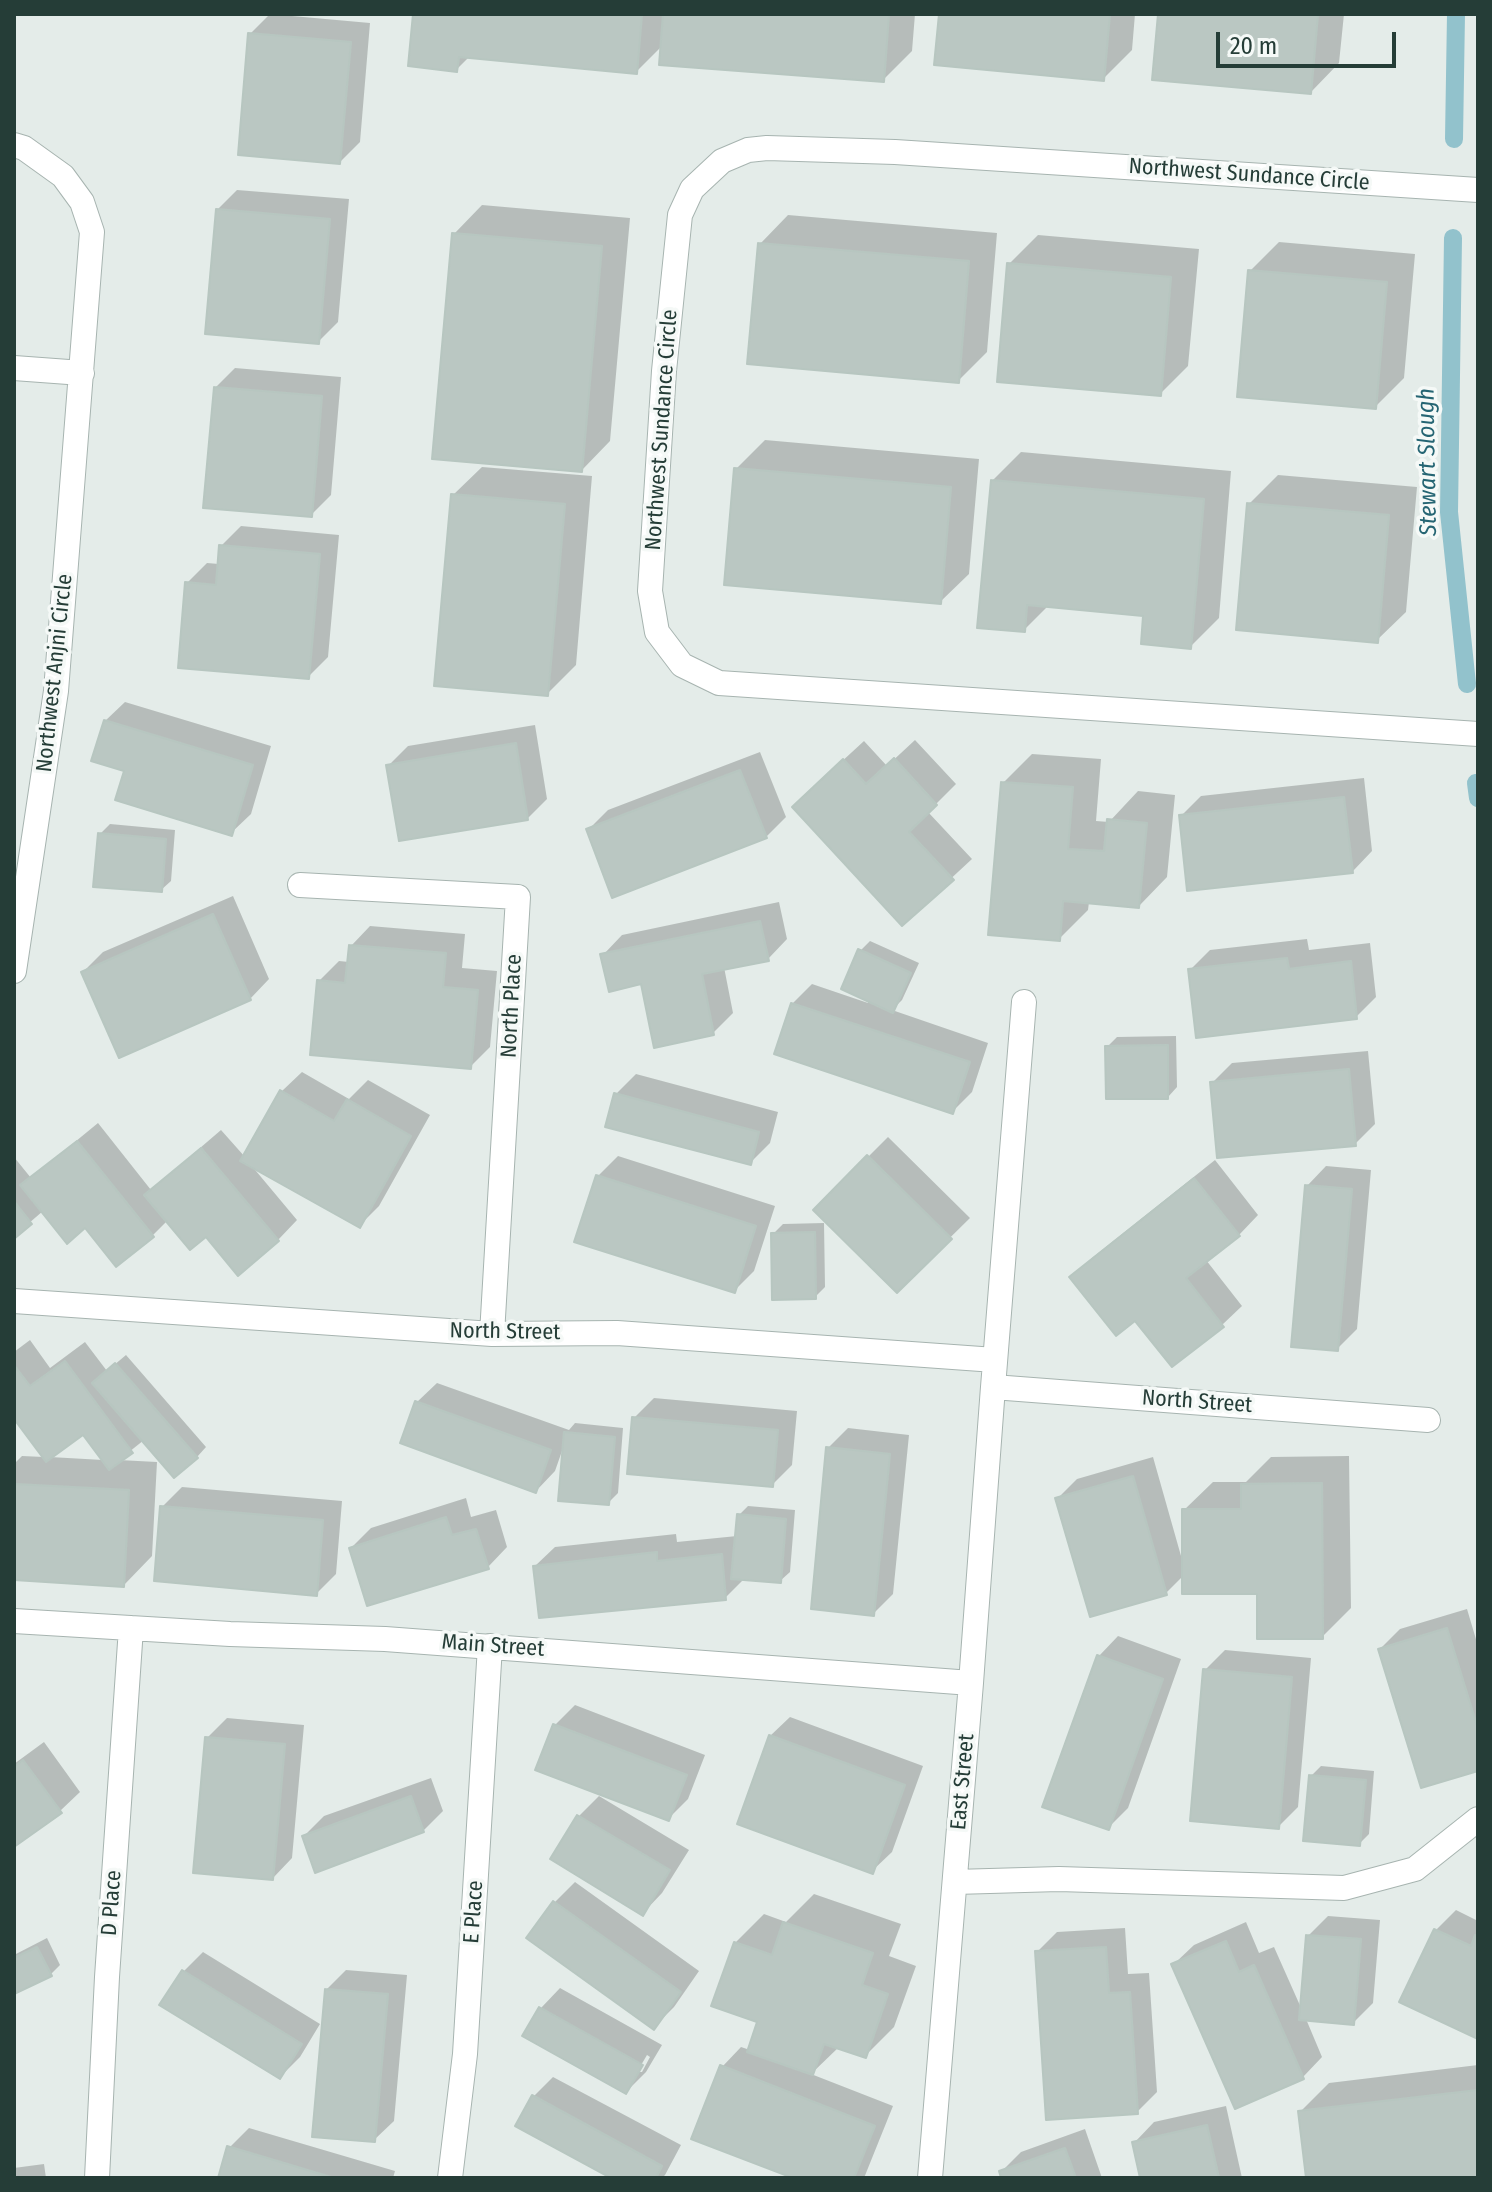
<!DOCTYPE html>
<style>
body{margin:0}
#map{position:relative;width:1492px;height:2192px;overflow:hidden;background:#e4ece9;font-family:"Fira Sans Condensed",sans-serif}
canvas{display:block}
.frame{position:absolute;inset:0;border:16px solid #253d37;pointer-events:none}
.scale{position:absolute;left:1216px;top:32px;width:180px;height:36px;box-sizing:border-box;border:4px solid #253d37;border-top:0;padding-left:10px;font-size:24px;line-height:28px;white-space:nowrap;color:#253d37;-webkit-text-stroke:6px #f5f9f7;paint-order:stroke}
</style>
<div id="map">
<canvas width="1492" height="2192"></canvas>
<div class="frame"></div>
<div class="scale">20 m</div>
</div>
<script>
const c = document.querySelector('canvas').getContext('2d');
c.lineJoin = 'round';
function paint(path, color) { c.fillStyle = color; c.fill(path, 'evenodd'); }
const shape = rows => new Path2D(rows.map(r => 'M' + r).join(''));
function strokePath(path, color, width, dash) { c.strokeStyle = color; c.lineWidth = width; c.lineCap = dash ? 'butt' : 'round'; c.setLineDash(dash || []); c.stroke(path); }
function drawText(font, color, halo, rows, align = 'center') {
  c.font = font + ' "Fira Sans Condensed",sans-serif'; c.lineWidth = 7; c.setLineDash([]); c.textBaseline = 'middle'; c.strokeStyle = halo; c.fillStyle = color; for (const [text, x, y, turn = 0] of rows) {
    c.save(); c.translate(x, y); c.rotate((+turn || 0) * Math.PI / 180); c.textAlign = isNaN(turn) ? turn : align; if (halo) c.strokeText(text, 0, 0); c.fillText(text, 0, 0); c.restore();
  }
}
const shadow = shape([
 [270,14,370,23,360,142,340,162,250,34],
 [415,14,915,14,912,51,883,80,662,46,636,72,470,56,457,69],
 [941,14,1135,14,1132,50,1103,79],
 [1160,14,1344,14,1339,63,1311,92],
 [237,190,349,199,338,322,318,342,218,209],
 [482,205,630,218,610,441,582,470,454,234],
 [788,215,997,233,987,352,958,381,760,244],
 [1038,235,1199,249,1188,366,1160,394,1009,264],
 [1279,242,1415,254,1404,378,1375,407,1250,271],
 [235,368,341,377,331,495,311,515,216,387],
 [765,440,979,459,969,574,940,602,736,469],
 [1021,452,1231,471,1219,618,1190,647,1146,614,1049,605,1024,630,993,480],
 [482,467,592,476,576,665,547,694,453,495],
 [1278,475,1417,487,1406,612,1377,640,1249,504],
 [241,526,339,535,328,657,308,677,187,583,207,563,219,564,221,546],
 [125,702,271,746,251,814,231,833,127,770,105,721],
 [535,725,547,799,527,819,388,766,408,746],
 [915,740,956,784,928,812,972,859,903,923,814,787,864,741,887,766],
 [760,752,786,817,766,837,588,830,608,810],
 [1032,754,1101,759,1096,821,1109,822,1138,791,1175,795,1167,877,1139,906,1089,902,1088,910,1059,939,1003,783],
 [1364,778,1372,851,1353,871,1181,816,1201,796],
 [110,824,175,830,171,881,161,890,100,834],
 [233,896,269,979,250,999,83,972,103,952],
 [779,902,787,939,768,959,724,967,733,1013,713,1033,603,955,622,935],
 [370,926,465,934,462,968,497,971,490,1047,470,1067,319,981,339,961,349,962,351,946],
 [1307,939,1309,950,1370,943,1376,997,1356,1017,1190,970,1210,950],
 [870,941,919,963,902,1000,892,1010,988,1043,972,1092,952,1112,792,1004,812,984,868,1003,860,951],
 [1176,1036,1177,1087,1168,1097,1107,1047,1117,1037],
 [1368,1051,1375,1124,1355,1144,1212,1083,1232,1063],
 [302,1072,349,1099,368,1080,430,1115,379,1206,359,1226,251,1165,297,1220,278,1240,206,1234,167,1221,152,1236,85,1225,43,1211,14,1236,14,1157,31,1178,98,1123,151,1190,221,1130,245,1157,282,1091],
 [636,1074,778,1112,770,1143,750,1163,616,1094],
 [888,1137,970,1218,897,1290,815,1210],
 [618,1156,775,1206,754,1271,734,1291,598,1176],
 [1215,1160,1258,1215,1239,1235,1206,1260,1242,1306,1222,1325,1136,1318,1072,1277,1092,1258],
 [1326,1166,1371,1170,1357,1329,1337,1349,1307,1186],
 [824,1223,825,1287,815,1297,773,1234,783,1224],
 [30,1340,50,1368,85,1342,107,1371,126,1355,206,1447,197,1457,144,1440,119,1460,157,1462,152,1556,124,1585,14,1578,14,1464,22,1456,44,1457,14,1416,14,1352],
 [83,1432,103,1460,50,1457],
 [437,1383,569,1430,575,1423,623,1428,618,1493,608,1503,562,1451,555,1471,536,1491,417,1402],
 [654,1398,797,1411,792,1465,773,1484,634,1418],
 [848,1428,909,1435,893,1594,874,1613,828,1448],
 [1349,1456,1351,1608,1322,1637,1259,1592,1184,1575,1166,1593,1057,1499,1077,1479,1153,1457,1183,1563,1184,1510,1213,1482,1246,1482,1271,1457],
 [182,1487,342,1501,336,1574,316,1594,162,1507],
 [466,1498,471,1517,496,1510,507,1547,488,1567,351,1548,371,1528],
 [748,1506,795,1510,790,1572,780,1581,745,1578,725,1598,535,1566,555,1547,676,1534,677,1542,737,1536,739,1515],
 [1467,1609,1478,1646,1478,1769,1380,1649,1400,1629],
 [1118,1636,1181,1659,1128,1808,1108,1828,1099,1656],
 [1225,1650,1311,1658,1298,1807,1278,1827,1205,1670],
 [575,1705,705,1755,688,1799,669,1818,538,1769,555,1725],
 [790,1717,923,1766,892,1852,872,1871,770,1736],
 [227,1718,304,1725,292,1858,273,1878,207,1738],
 [44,1742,80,1792,60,1811,14,1845,14,1764],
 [1321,1766,1374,1771,1369,1834,1359,1844,1311,1776],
 [431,1778,443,1811,423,1831,304,1836,324,1816],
 [599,1796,689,1850,662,1893,643,1913,553,1859,579,1816],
 [575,1882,699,1971,674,2007,654,2027,529,1938,555,1902],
 [814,1894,901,1924,889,1956,916,1966,894,2027,865,2056,839,2047,811,2074,893,2106,864,2178,798,2178,722,2067,741,2047,750,2050,760,2020,735,1943,764,1914,786,1922],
 [1456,1910,1478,1921,1478,2037,1436,1930],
 [1328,1916,1380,1920,1373,2003,1353,2023,1306,2019,1322,2057,1303,2077,1174,1964,1194,1945,1246,1922,1259,1953,1274,1947,1302,2010,1308,1936],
 [1125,1928,1128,1974,1149,1973,1157,2092,1137,2112,1037,1952,1057,1932],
 [47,1938,60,1965,51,1974,14,1992,14,1955],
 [203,1952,320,2024,300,2057,280,2077,183,1972],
 [346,1970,407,1975,394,2121,374,2140,326,1990],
 [560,1988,662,2045,646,2072,626,2092,525,2035,541,2008],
 [647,2055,650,2057,642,2072,637,2072],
 [1478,2065,1478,2178,1308,2178,1300,2112,1329,2083],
 [553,2077,681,2145,665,2175,662,2178,615,2178,534,2096],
 [1226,2106,1242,2178,1142,2178,1135,2142,1154,2122],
 [249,2128,395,2171,393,2178,220,2178,229,2148],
 [1085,2129,1102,2178,1003,2178,1001,2172,1021,2152],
 [44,2164,46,2178,14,2178,14,2168]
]);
const stream = shape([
 [1454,139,1456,14],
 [1453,238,1449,512,1467,684],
 [1476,783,1478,798]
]);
const building = shape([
 [413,14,642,14,637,74,459,57,457,72,408,66,413,14],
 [663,14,889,14,884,82,659,65,663,14],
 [939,14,1110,14,1104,81,934,65,939,14],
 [1158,14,1318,14,1311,94,1152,80,1158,14],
 [248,33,351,42,340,164,238,155,248,33],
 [216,209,330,219,319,344,205,334,216,209],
 [452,233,602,246,582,472,432,459,452,233],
 [758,243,969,261,959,383,747,364,758,243],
 [1007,263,1171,277,1161,396,997,382,1007,263],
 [1248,270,1387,282,1376,409,1237,397,1248,270],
 [214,387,322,396,312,517,203,508,214,387],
 [734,468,951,487,941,604,724,585,734,468],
 [991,480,1204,499,1191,649,1141,644,1143,616,1027,605,1025,632,977,628,991,480],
 [451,494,565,504,548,696,434,686,451,494],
 [1247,503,1389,515,1378,643,1236,630,1247,503],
 [219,545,320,554,309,679,178,668,185,582,216,585,219,545],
 [104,720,253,765,232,836,115,800,124,771,91,761,104,720],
 [516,743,528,820,399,841,386,765,516,743],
 [894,758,937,805,909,832,954,880,902,926,792,807,843,759,866,784,894,758],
 [740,770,767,838,612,898,586,829,740,770],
 [1001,782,1073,787,1068,849,1104,851,1107,819,1147,823,1139,908,1063,901,1060,941,988,935,1001,782],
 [1344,797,1353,873,1187,891,1179,815,1344,797],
 [98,833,166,839,162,892,93,887,98,833],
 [213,914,251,1000,119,1058,81,972,213,914],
 [760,921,769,961,702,974,714,1035,654,1048,641,984,609,992,600,954,760,921],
 [349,945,446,953,443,987,478,990,471,1069,310,1055,317,980,345,983,349,945],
 [858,949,911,973,893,1013,841,989,858,949],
 [1287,958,1289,969,1351,961,1357,1019,1196,1038,1188,969,1287,958],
 [791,1003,970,1062,953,1114,774,1054,791,1003],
 [1168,1045,1168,1099,1106,1099,1105,1046,1168,1045],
 [1349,1069,1356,1146,1217,1158,1210,1082,1349,1069],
 [280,1090,334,1121,347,1099,411,1136,360,1228,240,1161,280,1090],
 [614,1093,759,1132,751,1165,605,1127,614,1093],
 [77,1141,154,1237,116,1267,85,1228,67,1244,20,1185,77,1141],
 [201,1148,279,1241,238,1276,206,1237,190,1250,144,1195,201,1148],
 [867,1155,952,1239,897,1293,813,1210,867,1155],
 [596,1175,756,1226,735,1293,574,1242,596,1175],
 [1194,1178,1240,1236,1186,1278,1224,1327,1172,1367,1135,1321,1116,1336,1069,1277,1194,1178],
 [1305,1185,1352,1189,1338,1351,1291,1347,1305,1185],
 [14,1201,32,1224,14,1239,14,1201],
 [815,1232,816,1299,772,1300,771,1233,815,1232],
 [65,1361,133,1453,109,1470,83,1435,46,1462,14,1419,14,1365,30,1386,65,1361],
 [115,1363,198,1458,174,1478,92,1383,115,1363],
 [415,1401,551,1450,536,1493,400,1443,415,1401],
 [632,1417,778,1430,773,1487,627,1474,632,1417],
 [564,1432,615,1437,609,1505,558,1501,564,1432],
 [826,1447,890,1454,874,1616,811,1609,826,1447],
 [1133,1476,1167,1595,1090,1617,1055,1498,1133,1476],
 [1322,1483,1323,1639,1257,1639,1257,1594,1182,1594,1182,1509,1241,1509,1241,1484,1322,1483],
 [14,1484,129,1490,124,1587,14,1580,14,1484],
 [160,1506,323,1520,317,1596,154,1581,160,1506],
 [737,1514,786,1519,781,1583,731,1579,737,1514],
 [446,1517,452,1535,476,1529,489,1569,367,1606,349,1548,446,1517],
 [657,1552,657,1561,722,1554,726,1600,539,1618,533,1566,657,1552],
 [1447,1628,1478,1729,1478,1771,1421,1788,1378,1649,1447,1628],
 [1097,1655,1163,1679,1109,1830,1042,1807,1097,1655],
 [1203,1669,1292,1677,1279,1829,1190,1821,1203,1669],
 [553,1724,687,1775,669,1821,535,1770,553,1724],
 [769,1735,905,1785,873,1874,737,1824,769,1735],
 [205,1737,285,1744,273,1880,193,1873,205,1737],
 [23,1760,62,1813,14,1847,14,1767,23,1760],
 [1309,1775,1366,1780,1360,1846,1303,1841,1309,1775],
 [411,1796,424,1832,315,1873,302,1836,411,1796],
 [577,1815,670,1870,643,1916,550,1859,577,1815],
 [553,1901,681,1992,654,2030,526,1938,553,1901],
 [783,1922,873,1953,862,1985,888,1994,866,2058,824,2044,813,2075,747,2052,757,2022,711,2006,734,1942,772,1955,783,1922],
 [1434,1929,1471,1946,1475,1935,1478,1937,1478,2039,1399,2002,1434,1929],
 [1306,1935,1361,1939,1354,2025,1299,2020,1306,1935],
 [1226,1941,1239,1972,1254,1965,1304,2079,1235,2109,1171,1964,1226,1941],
 [37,1947,52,1976,14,1994,14,1958,37,1947],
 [1106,1947,1109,1993,1130,1992,1138,2114,1046,2120,1035,1951,1106,1947],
 [182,1970,302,2044,280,2079,159,2005,182,1970],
 [325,1989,388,1994,375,2142,312,2137,325,1989],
 [539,2007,643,2065,626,2094,522,2036,539,2007],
 [720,2065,875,2126,854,2178,793,2178,691,2139,720,2065],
 [1478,2090,1478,2178,1306,2178,1298,2111,1478,2090],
 [532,2095,662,2166,656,2178,611,2178,515,2126,532,2095],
 [1207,2125,1219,2178,1140,2178,1132,2142,1207,2125],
 [227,2146,334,2178,218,2178,227,2146],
 [1065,2148,1076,2178,1001,2178,999,2171,1065,2148]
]);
const lane = shape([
 [300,885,518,897,492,1334],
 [1024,1002,993,1387,1428,1420],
 [14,1301,492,1334,617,1333,995,1360],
 [14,1621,230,1634,385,1639,971,1683],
 [955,1882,1059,1879,1344,1888,1415,1869,1478,1819],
 [97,2178,107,1977,131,1628],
 [450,2178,465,2054,490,1646],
 [930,2178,971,1683,993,1387]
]);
const street = shape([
 [14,145,24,148,63,176,82,202,92,232,56,691,14,971],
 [1478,190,895,152,767,148,748,150,722,161,692,189,680,215,664,371,650,591,657,632,682,665,719,683,1478,734],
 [14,368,82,373]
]);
const streetNames = [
 ["Northwest Sundance Circle",1249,175,4],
 ["Northwest Sundance Circle",662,430,-86],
 ["Northwest Anjni Circle",55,673,-84],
 ["North Place",512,1006,-87],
 ["North Street",505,1332,1],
 ["North Street",1197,1402,4],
 ["Main Street",493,1646,4],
 ["East Street",963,1782,-85],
 ["D Place",112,1903,-86],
 ["E Place",474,1912,-86]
];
const waterNames = [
 ["Stewart Slough",1428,462,-91]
];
paint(shadow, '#0003');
strokePath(stream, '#92c2cc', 18);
paint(building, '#bac7c2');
strokePath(building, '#b7c6c0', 2);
strokePath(lane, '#a7b4b0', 26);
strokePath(street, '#a7b4b0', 26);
strokePath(lane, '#fff', 24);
strokePath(street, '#fff', 24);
drawText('22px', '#253d37', '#f5f9f7', streetNames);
drawText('italic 24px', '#256573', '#f5f9f7', waterNames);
</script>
